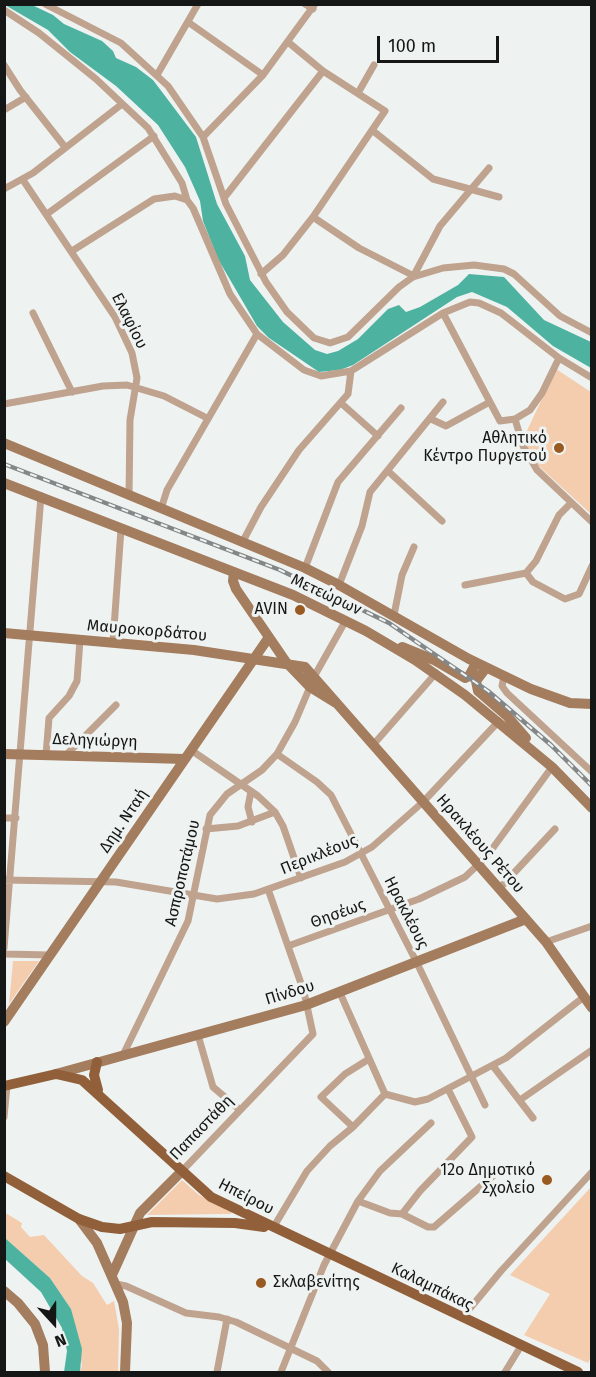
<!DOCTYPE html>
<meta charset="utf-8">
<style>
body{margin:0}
#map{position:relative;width:596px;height:1377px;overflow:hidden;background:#eef3f2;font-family:"Fira Sans",sans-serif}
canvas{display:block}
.frame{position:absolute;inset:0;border:6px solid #151717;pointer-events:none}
.north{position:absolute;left:24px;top:1293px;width:60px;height:60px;-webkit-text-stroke:4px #eef3f2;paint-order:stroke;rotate:159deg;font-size:16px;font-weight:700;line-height:24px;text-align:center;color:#151717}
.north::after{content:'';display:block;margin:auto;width:21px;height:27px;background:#151717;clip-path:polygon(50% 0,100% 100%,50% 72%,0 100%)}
.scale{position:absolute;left:377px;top:36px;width:122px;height:27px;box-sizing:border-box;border:3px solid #151717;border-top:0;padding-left:8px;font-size:18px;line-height:21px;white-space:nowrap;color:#151717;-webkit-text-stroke:4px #eef3f2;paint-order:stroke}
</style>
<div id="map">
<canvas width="596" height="1377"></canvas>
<div class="frame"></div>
<div class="north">N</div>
<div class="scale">100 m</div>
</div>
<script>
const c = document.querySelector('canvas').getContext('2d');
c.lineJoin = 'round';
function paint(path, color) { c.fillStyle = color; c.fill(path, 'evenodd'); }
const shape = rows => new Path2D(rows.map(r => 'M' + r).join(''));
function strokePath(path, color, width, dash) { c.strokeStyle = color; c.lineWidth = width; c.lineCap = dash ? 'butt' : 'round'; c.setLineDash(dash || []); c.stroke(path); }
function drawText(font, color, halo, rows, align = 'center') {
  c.font = font + ' "Fira Sans",sans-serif'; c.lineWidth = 6; c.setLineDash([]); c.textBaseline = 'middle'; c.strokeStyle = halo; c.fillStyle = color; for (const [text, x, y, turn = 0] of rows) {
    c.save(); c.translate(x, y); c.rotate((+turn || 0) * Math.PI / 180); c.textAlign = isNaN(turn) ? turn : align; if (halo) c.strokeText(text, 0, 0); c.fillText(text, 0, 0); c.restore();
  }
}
const green = shape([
 [556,369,591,392,591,514,531,459,524,437],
 [13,961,39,961,9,1004],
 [182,1180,199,1195,232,1211,231,1214,147,1215],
 [591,1187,592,1354,588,1363,524,1335,550,1294,510,1275],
 [4,1212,22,1223,21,1227,30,1237,44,1235,82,1276,93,1283,107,1305,114,1301,119,1329,118,1372,80,1372,82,1365,71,1309,50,1278,5,1238]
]);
const water = shape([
 [5,5,32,5,53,15,64,24,102,41,113,51,116,58,136,67,153,80,196,137,217,204,245,256,250,280,283,322,315,350,327,354,338,351,358,339,388,309,399,305,406,312,420,307,458,285,469,274,504,277,544,320,591,342,591,368,553,346,507,307,472,292,457,297,353,365,340,370,319,372,269,338,257,326,218,259,203,221,200,201,185,167,158,125,116,86,70,52,48,30],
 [5,1238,50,1278,71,1309,82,1349,80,1372,64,1372,67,1351,62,1328,41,1292,5,1259]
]);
const street = shape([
 [45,4,121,43,168,86,203,137,226,204,266,282,287,312,314,338,330,343,348,337,399,287,413,277,443,268,474,265,504,269,514,274,560,316,592,333],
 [305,4,313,9],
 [4,10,39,33,96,79,148,128,182,183,187,200,193,208,230,294,257,334,304,370,321,376,351,371,443,313,470,302,479,303,501,313,559,358,592,378],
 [188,22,263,75],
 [4,65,20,90,65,147],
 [157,75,198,4],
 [358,93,374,65],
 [4,110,26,97],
 [372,130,433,179,499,197],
 [203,137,263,75,315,4],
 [23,180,115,317,132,353,137,378,130,420,129,496],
 [4,189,33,173,122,104],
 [224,198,323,71],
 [47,214,154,136],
 [313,217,359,248,412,275],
 [72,251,154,199,175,196,187,200],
 [261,274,283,255,313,217,385,111,323,71,288,42],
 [413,277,440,226,489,168],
 [33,313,72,392],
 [443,313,500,421,515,419,530,410,542,393,559,358],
 [341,403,378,436],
 [4,404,103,386,127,385,164,396,207,418],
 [431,419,446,426,488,403],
 [515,419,523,446,537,470,592,522],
 [388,471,442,521],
 [161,509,167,490,257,334],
 [242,543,261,507,299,450,348,394,351,371],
 [305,568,338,482,401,408],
 [526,573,533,582,565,599,579,594,592,566],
 [339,585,362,526,370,492,443,402],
 [465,585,526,573,536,561,559,515,570,504],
 [394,615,402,575,414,547],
 [113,642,121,529],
 [504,676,502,686,507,693,592,772],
 [373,745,436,673],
 [191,750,258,796,275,812,283,826,301,878],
 [277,754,317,782,331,795,417,963,485,1105],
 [46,755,49,718,69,696,77,681,80,640],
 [65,756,116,705],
 [251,791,248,807,252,822],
 [4,818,16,818],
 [206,829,238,826,275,812],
 [4,880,116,882,217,899,254,894,345,862,372,847,423,802,499,721],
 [499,889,555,829],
 [546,942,592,926],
 [288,946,419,899,465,877,487,856,552,767],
 [4,948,41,496],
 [4,954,50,955],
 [340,993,385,1094,415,1102,428,1099,506,1058,585,996],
 [198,1035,213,1087,240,1110],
 [123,1055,188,921,210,815,227,794,262,770,277,754,295,722,315,675,346,620],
 [493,1066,533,1118],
 [520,1100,592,1050],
 [4,1117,7,1086],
 [353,1127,321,1097,345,1074,369,1059],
 [181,1172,313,1034,304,992,268,889],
 [358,1201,390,1213,402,1214,428,1227,434,1227,502,1168],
 [402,1214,420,1191,472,1137,448,1089],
 [273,1228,307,1171,330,1146,353,1127,385,1094],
 [116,1284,126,1286,186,1313,219,1317,236,1322,317,1361,328,1372],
 [462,1318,501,1271,592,1172],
 [217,1372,227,1319],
 [281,1372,324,1265,358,1201,380,1171,431,1123],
 [505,1372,521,1346]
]);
const secondary = shape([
 [4,443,305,568,339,585,469,659,531,689,570,703,592,704],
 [4,483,293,595,366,631,415,660,465,695,552,767,592,808],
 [234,572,233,581,236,589,286,662,310,687,336,703],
 [4,633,194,650,305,667,546,942,592,1008],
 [402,647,434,660,465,678,469,676,476,663],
 [486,668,476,681,478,691,507,716,526,738],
 [4,754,185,759],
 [4,1022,269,637],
 [56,1074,306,1005,526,919],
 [79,1219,97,1243,123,1302,127,1323,125,1372],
 [112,1275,140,1213,181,1172],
 [4,1291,18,1303,35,1324,43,1345,45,1372]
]);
const primary = shape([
 [97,1062,94,1075,98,1090],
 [4,1086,56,1074,82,1080,211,1197,578,1372],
 [4,1176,79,1219,102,1227,120,1229,152,1222,235,1223,264,1227]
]);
const rail = shape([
 [4,464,280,570,389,623,488,691,551,745,592,786]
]);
const markers = [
 [559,448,6,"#995a21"],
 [300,610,6,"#995a21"],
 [547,1180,6,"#995a21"],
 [261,1283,6,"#995a21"]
];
const streetNames = [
 ["Ελαφίου",129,321,63],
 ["Μετεώρων",326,595,25],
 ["Μαυροκορδάτου",147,631,5],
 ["Δεληγιώργη",95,741,2],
 ["Δημ. Νταή",124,821,-56],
 ["Ηρακλέους Ρέτου",480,844,49],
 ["Περικλέους",319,855,-22],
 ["Ασπροποτάμου",183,873,-77],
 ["Ηρακλέους",406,913,63],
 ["Θησέως",338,914,-20],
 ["Πίνδου",290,993,-17],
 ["Παπαστάθη",202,1128,-46],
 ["Ηπείρου",246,1197,27],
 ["Καλαμπάκας",432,1287,26]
];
const poiNames = [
 ["Αθλητικό",547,439],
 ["Κέντρο Πυργετού",547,457],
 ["AVIN",288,610],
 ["12ο Δημοτικό",535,1171],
 ["Σχολείο",535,1189],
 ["Σκλαβενίτης",273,1283,"left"]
];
paint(green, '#f4ccae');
paint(water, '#4eb2a0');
strokePath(street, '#bfa38e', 7);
strokePath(secondary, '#a47c5e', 10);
strokePath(primary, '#91603a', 10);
strokePath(rail, '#848787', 4.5);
strokePath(rail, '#eef3f2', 2, [7]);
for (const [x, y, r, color] of markers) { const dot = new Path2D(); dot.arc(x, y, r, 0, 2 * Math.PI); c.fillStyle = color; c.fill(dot); strokePath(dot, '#eef3f2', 2); }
drawText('16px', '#151717', '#eef3f2', streetNames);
drawText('16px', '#151717', '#eef3f2', poiNames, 'right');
</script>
